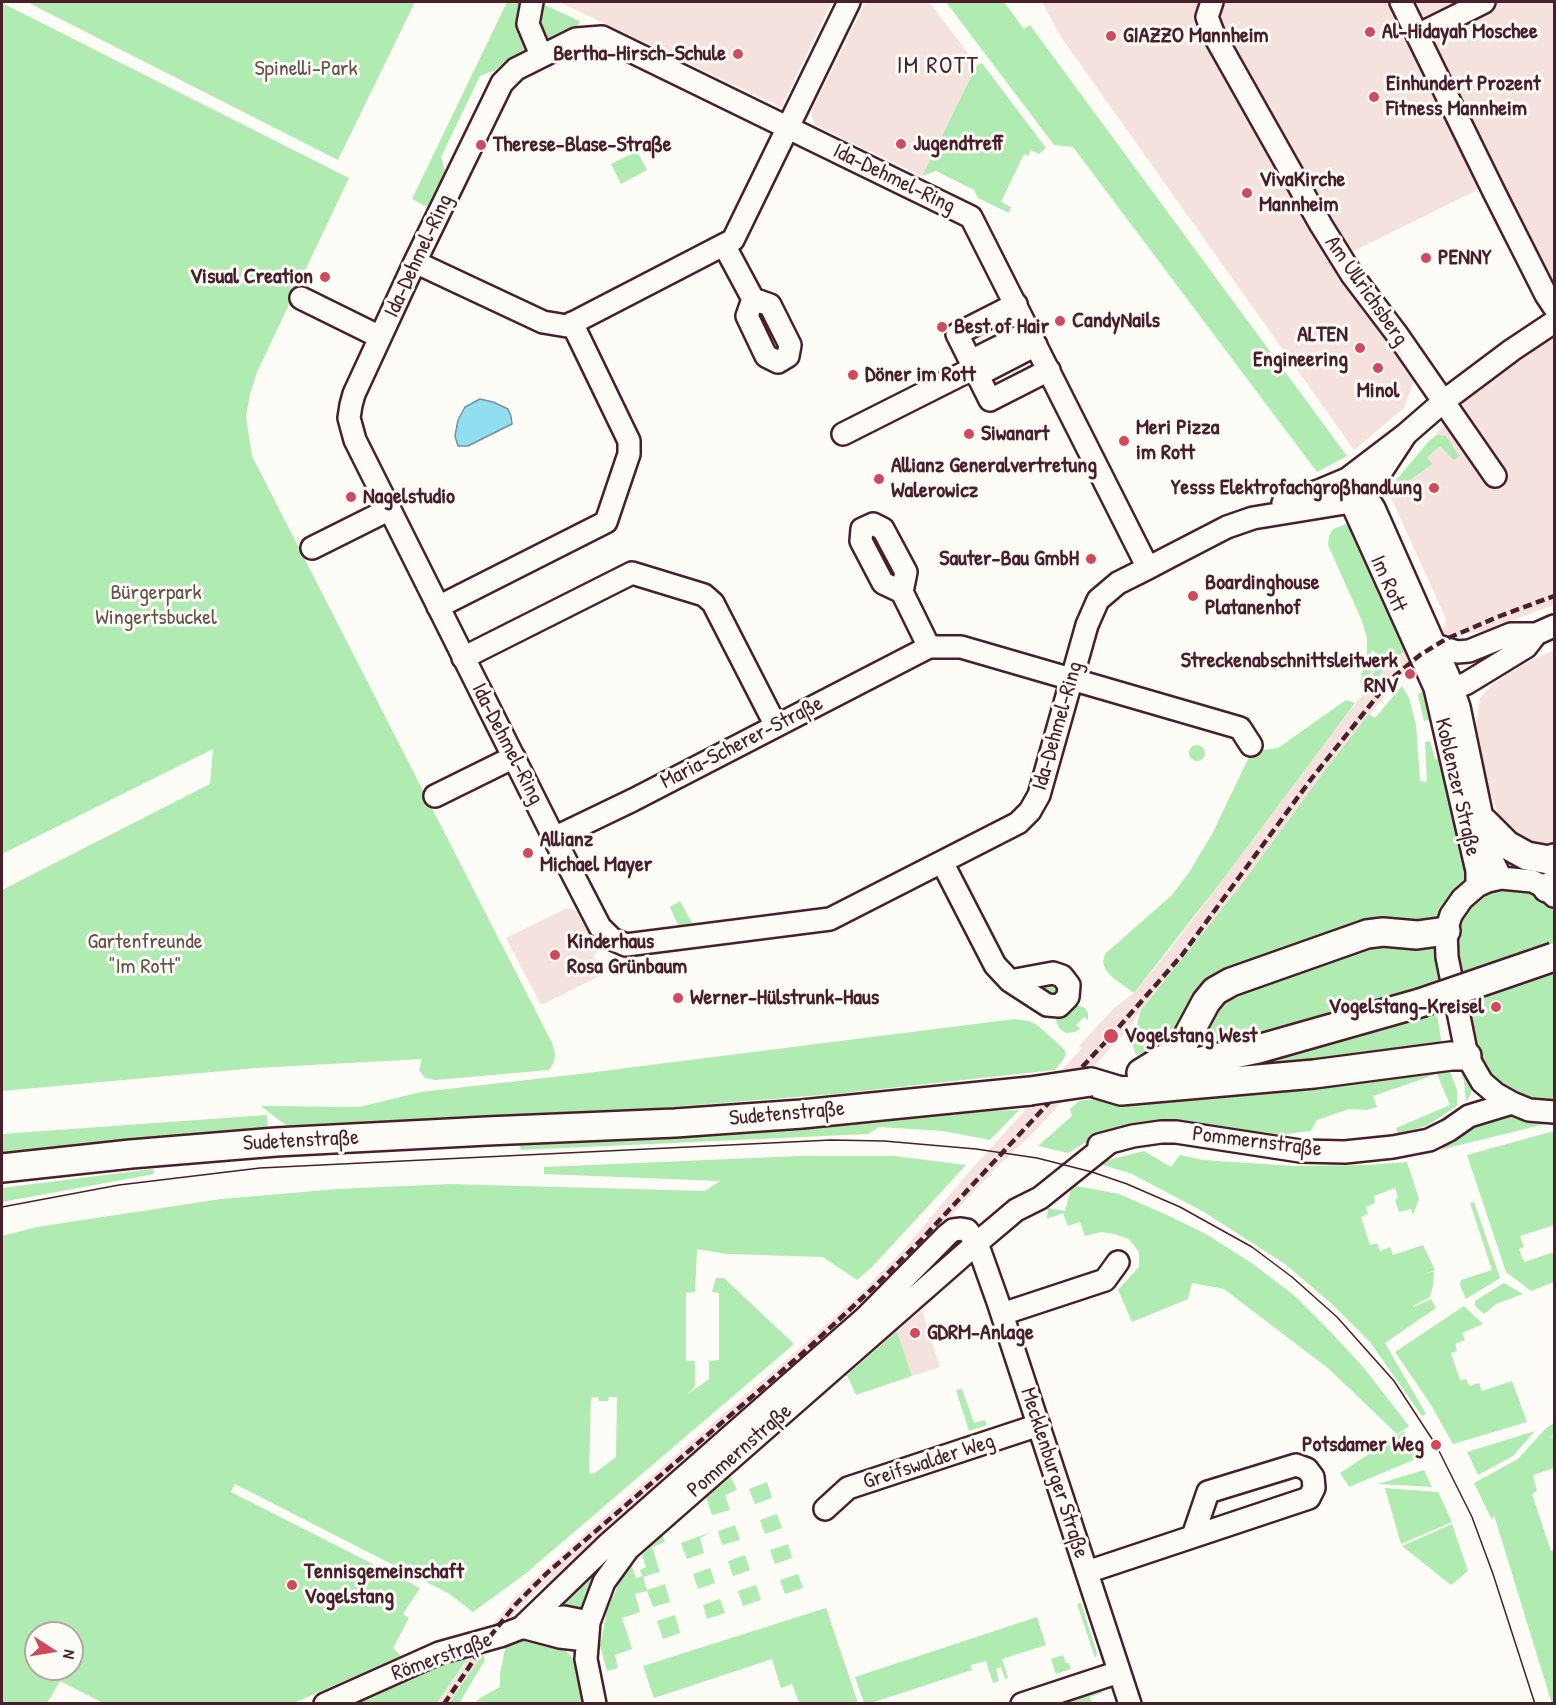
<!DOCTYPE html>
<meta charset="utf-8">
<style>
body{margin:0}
#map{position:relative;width:1556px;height:1705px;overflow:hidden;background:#fdfcf7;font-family:"Patrick Hand",sans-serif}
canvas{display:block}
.frame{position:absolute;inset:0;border:3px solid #4a1f2b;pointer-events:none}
.north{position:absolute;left:24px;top:1621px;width:60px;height:60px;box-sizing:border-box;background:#fdfcf7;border:2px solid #b5a4a5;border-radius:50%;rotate:102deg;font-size:16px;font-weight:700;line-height:24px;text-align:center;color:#4a1f2b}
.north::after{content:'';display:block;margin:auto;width:21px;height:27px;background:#d1495b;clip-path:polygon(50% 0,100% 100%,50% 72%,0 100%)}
</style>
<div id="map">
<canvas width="1556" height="1705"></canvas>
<div class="frame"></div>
<div class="north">N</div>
</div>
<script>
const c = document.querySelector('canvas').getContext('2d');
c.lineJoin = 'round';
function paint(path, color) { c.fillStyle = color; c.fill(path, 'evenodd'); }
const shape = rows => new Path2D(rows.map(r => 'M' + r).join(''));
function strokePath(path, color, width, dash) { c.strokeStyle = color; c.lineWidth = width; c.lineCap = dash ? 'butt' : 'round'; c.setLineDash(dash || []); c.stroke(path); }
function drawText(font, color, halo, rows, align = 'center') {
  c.font = font + ' "Patrick Hand",sans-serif'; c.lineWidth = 6; c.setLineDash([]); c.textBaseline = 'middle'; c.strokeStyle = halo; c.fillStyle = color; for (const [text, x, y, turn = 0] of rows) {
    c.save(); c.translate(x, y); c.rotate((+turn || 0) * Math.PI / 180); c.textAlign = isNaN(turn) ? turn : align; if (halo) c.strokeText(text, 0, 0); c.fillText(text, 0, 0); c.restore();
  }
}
const built = shape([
 [559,2,832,2,781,107],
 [866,2,929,2,977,65,922,176,815,125,811,112],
 [1042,2,1554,2,1554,305,1497,180,1348,254,1415,377,1404,408,1354,450,1061,37],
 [1554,332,1554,605,1486,630,1452,637,1400,677,1323,773,1238,889,1141,1010,1128,1029,1034,1132,997,1167,891,1279,824,1342,524,1603,503,1626,449,1703,437,1704,490,1628,517,1595,597,1523,800,1348,865,1289,907,1246,967,1174,1082,1048,1079,1046,1114,1008,1134,993,1179,938,1289,788,1377,676,1404,651,1445,627,1446,619,1388,491,1471,393],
 [1554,650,1554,847,1549,848,1517,838,1499,817,1489,790,1476,725,1480,698,1492,685,1524,664],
 [567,908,577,911,597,951,593,958,610,967,608,972,541,1005,506,938],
 [922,1310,940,1367,912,1376,897,1331]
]);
const green = shape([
 [27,2,415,2,338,160],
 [507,2,538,2,580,21,578,25,565,30,508,59,495,70,480,76,441,157,445,171,427,207,412,199],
 [946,2,1004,2,1024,29,1030,25,1347,456,1317,472,1073,147,1054,145],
 [2,3,349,178,257,372,250,394,246,417,252,456,552,1043,555,1054,554,1062,549,1070,435,1080,425,1078,419,1070,422,1059,256,1068,2,1091,2,890,210,784,213,749,2,854],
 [982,63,1046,148,1039,154,1031,150,1028,156,1024,154,1001,202,1011,207,1009,213,978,198,974,190,936,171,922,176,977,65],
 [637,151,647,170,621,184,611,164],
 [1437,435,1446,436,1459,456,1454,460,1440,446,1427,457,1432,464,1387,497,1387,491,1429,441],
 [1352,522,1409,648,1391,661,1375,680,1372,678,1378,655,1372,650,1370,657,1375,658,1372,670,1363,687,1360,682,1367,655,1367,638,1362,621,1328,545,1329,536,1333,529],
 [1402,686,1409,698,1416,725,1420,781,1427,782,1425,742,1430,741,1435,759,1440,759,1448,774,1472,871,1468,884,1433,926,1222,976,1176,1036,1163,1048,1136,1055,1132,1042,1141,1010,1238,889,1323,773,1369,714,1375,718],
 [1424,689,1432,719,1424,721,1418,695],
 [1346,700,1355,703,1223,879,1134,993,1112,977,1105,969,1103,962,1105,954,1172,895,1190,871,1212,834,1249,757,1256,751,1278,748],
 '1189 753a8 8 0 1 1 16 0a8 8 0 1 1-16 0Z',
 [1506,885,1525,887,1547,898,1554,907,1554,1105,1525,1102,1486,1076,1468,1039,1454,931,1465,907,1483,891],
 [680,901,692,923,678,925,670,907],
 [1412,939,1440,947,1445,979,1369,1003,1196,1048,1212,1003,1368,941],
 [1048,981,1061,985,1057,998,1040,991,1041,984],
 [1077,1005,1085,1008,1088,1013,1088,1020,1084,1017,1076,1025,1080,1029,1075,1032,1066,1033,1059,1028,1056,1020,1061,1013],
 [1437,1014,1442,1046,1267,1068,1251,1066],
 [1015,1019,1029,1021,1037,1025,1064,1049,1066,1054,1063,1060,1055,1070,835,1094,607,1112,455,1120,287,1126,261,1106,359,1107,421,1092,571,1075],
 [1458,1064,1473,1081,1471,1094,1466,1102,1464,1081],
 [1448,1066,1457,1090,1457,1106,1428,1125,1398,1134,1396,1128,1450,1105,1437,1074,1373,1096,1377,1107,1367,1110,1349,1109,1317,1120,1311,1131,1286,1134,1285,1139,1202,1124,1151,1121,1113,1129,1088,1141,1068,1153,1038,1146,1072,1116,1070,1109,1079,1101,1146,1093],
 [1019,1110,990,1140,943,1131,879,1127,868,1134,521,1150,517,1139,929,1113],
 [1508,1113,1554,1119,1554,1122,1443,1149,1442,1145,1486,1119],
 [267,1115,268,1131,2,1152,2,1134],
 [1554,1131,1554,1225,1520,1236,1524,1247,1519,1249,1524,1262,1554,1252,1554,1282,1531,1291,1506,1272,1467,1155],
 [1144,1151,1171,1167,1180,1155,1203,1160,1294,1166,1367,1165,1407,1162,1419,1199,1413,1215,1411,1209,1399,1212,1395,1200,1398,1198,1395,1188,1374,1196,1375,1203,1366,1207,1368,1214,1361,1217,1370,1245,1377,1243,1380,1251,1390,1247,1393,1255,1423,1245,1435,1270,1422,1275,1434,1271,1433,1285,1430,1297,1413,1306,1414,1307,1431,1299,1436,1308,1385,1343,1426,1414,1422,1416,1370,1342,1331,1303,1285,1264,1204,1212,1132,1174,1097,1163],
 [799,1156,894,1156,966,1165,872,1267,857,1280,823,1257,727,1254,697,1249,695,1292,686,1293,686,1361,695,1361,695,1386,688,1394,709,1379,709,1361,719,1360,719,1293,712,1292,716,1278,724,1278,794,1344,525,1574,473,1612,448,1593,235,1484,231,1492,420,1588,403,1614,409,1618,393,1648,401,1656,294,1703,103,1703,60,1681,47,1703,2,1703,2,1236,37,1227,221,1199,338,1189,450,1184,705,1191,720,1181,544,1174,544,1167],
 [598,1397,599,1401,608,1401,609,1397,617,1397,616,1457,595,1473,589,1474,591,1398],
 [36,1633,72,1633,72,1669,36,1669],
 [153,1169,154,1174,2,1202,2,1188],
 [1072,1185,1119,1194,1167,1215,1206,1234,1253,1264,1295,1296,1327,1328,1364,1368,1409,1426,1397,1434,1329,1369,1224,1289,1192,1283,1188,1299,1132,1322,1118,1290,1139,1267,1139,1252,1129,1239,1114,1234,1101,1232,1085,1236,1080,1222,1068,1226,1063,1213,1047,1219,1048,1208,1065,1211],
 [1474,1202,1500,1278,1466,1299,1460,1285,1461,1280,1492,1270,1470,1203],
 [967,1238,625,1544,581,1613,563,1607,565,1597,951,1240],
 [1504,1283,1523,1294,1496,1304,1484,1314,1475,1306,1475,1301],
 [1464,1306,1483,1324,1462,1333,1465,1340,1455,1344,1457,1351,1451,1353,1460,1380,1466,1379,1469,1386,1479,1383,1482,1391,1512,1381,1527,1422,1453,1444,1431,1405,1395,1352],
 [897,1331,912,1376,856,1395,847,1375],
 [962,1389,974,1423,985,1420,987,1425,969,1431,956,1390],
 [1554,1423,1554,1434,1548,1438,1554,1436,1554,1468,1533,1475,1537,1491,1532,1494,1551,1551,1554,1550,1554,1703,1552,1704,1494,1515,1492,1520,1474,1483,1518,1459,1546,1428],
 [1404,1431,1418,1458,1349,1487,1340,1473],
 [1535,1431,1513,1456,1478,1475,1467,1452],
 [1424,1470,1432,1487,1378,1484],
 [730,1475,737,1490,725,1495,730,1510,712,1515,706,1497],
 [767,1482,772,1498,755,1504,749,1489],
 [1385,1488,1438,1492,1452,1522,1401,1544],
 [777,1514,782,1528,765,1534,760,1520],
 [1452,1524,1468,1571,1451,1585,1402,1546],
 [735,1525,740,1540,722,1545,718,1531],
 [711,1532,700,1538,704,1553,687,1559,681,1543],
 [662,1534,665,1542,652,1547,660,1572,643,1577,647,1590,665,1584,670,1602,653,1607,647,1591,635,1594,640,1612,622,1618,632,1649,615,1655,618,1668,607,1671,600,1646,607,1610,619,1583,631,1564,636,1578,642,1576,640,1570,646,1567,642,1555],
 [788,1544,792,1558,775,1564,770,1550],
 [745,1555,750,1570,733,1576,728,1561],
 [710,1568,715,1583,698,1589,693,1574],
 [798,1574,803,1588,785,1594,780,1580],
 [756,1585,761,1600,743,1606,738,1591],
 [720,1599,725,1613,707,1619,703,1605],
 [1081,1603,1097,1653,1095,1658,1077,1604],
 [826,1608,858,1703,799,1703,792,1684,781,1688,772,1659,654,1698,643,1666],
 [675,1615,680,1633,663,1639,657,1621],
 [1037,1617,1046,1645,1002,1659,1008,1678,1005,1679,1001,1667,996,1669,999,1681,993,1683,986,1661,971,1665,972,1670,871,1703,864,1703,855,1677],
 [542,1636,558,1643,571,1656,577,1665,586,1704,474,1704,480,1698,500,1687,500,1674,506,1644,512,1640],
 [465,1652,472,1652,437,1703,345,1704,396,1681,458,1659],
 [483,1654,485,1660,461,1700,462,1703,449,1703],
 [1063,1655,1066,1663,1069,1663,1071,1669,1056,1674,1051,1659],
 [1101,1689,1102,1693,1090,1697,1092,1703,1071,1703,1070,1700]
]);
const water = shape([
 [480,399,493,402,508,409,511,416,512,424,468,446,458,446,455,436,458,420,465,407,480,399]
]);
const minor = shape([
 [532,2,528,24,541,55],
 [1212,2,1207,17,1214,35,1321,225,1352,275,1396,333,1495,476],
 [1401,2,1495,194,1546,295,1554,307],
 [1418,35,1484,2],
 [724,245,753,299,770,305,790,345,788,356,778,362,766,356,747,316,753,299],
 [415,262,543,322,567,326,733,240,849,2],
 [301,298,380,337],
 [1016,304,957,334,990,400,1049,370],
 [971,361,1029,332],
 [978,375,1036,345],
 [843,434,974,368],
 [1347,479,1364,493,1374,508,1448,675,1459,707,1490,856,1501,878],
 [1349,490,1351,502,1435,688,1477,871,1477,886],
 [1283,503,1321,490,1347,479,1406,434,1444,401,1512,350,1554,322],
 [312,548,390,509],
 [1148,568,971,217,602,37,576,39,516,69,502,83,415,262,354,394,351,405,349,418,355,440,554,838,600,927,612,939,626,945,830,919,1018,823,1030,811,1039,795,1087,625,1098,600,1118,583,1148,568,1169,557,1227,527,1253,518,1351,502,1364,493,1377,478,1406,434],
 [902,592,906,572,883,529,873,524,862,529,861,541,883,583,902,592,929,647],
 [438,607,606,522,629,454,629,441,572,323],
 [1435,645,1457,652,1469,651,1511,634,1536,634,1554,626],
 [463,658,632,573,704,595,713,603,776,726],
 [1440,688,1453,689,1467,683,1526,647,1536,634],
 [435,796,514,757],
 [554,838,633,800,929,647,961,647,1240,728,1251,745],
 [942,862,995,965,1010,981,1047,1005,1059,1006,1068,997,1069,985,1062,976,1053,973,1010,981],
 [1554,896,1547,888,1532,881,1501,878,1488,881,1477,886,1462,899,1451,915,1446,931,1447,957,1467,1056,1482,1082,1496,1094,1512,1103,1529,1110,1554,1112],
 [1099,1145,1133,1136,1161,1132,1176,1132,1300,1151,1345,1152,1393,1147,1429,1140,1449,1130,1469,1116,1512,1103],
 [1002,1314,1105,1280,1118,1262],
 [825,1509,848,1488,1039,1425],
 [1087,1572,1309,1498,1314,1488,1313,1477,1307,1469,1296,1465,1208,1492,1193,1536],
 [522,1627,607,1545,866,1317,947,1235,953,1230,961,1229,967,1230,977,1243,998,1302,1130,1704],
 [522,1627,560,1637,586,1640],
 [325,1704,439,1653,500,1636,544,1619,564,1617,589,1622],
 [595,1704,586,1659,589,1622,604,1582,628,1549,977,1243,1016,1210,1040,1198,1110,1142],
 [1022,1704,1119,1672]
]);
const major = shape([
 [1484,822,1507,845,1527,856,1549,860,1554,858],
 [1547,888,1554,884],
 [1154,1071,1258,1049,1420,1003],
 [1141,1073,1172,1054,1184,1043,1206,1002,1215,991,1231,982,1367,934,1383,932,1417,935,1446,931],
 [1091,1082,1121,1091,1314,1074,1451,1056,1467,1056],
 [2,1168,131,1154,276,1142,487,1131,675,1123,802,1114,1030,1091]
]);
const tram = shape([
 [2,1207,119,1185,260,1168,831,1140,884,1141,976,1149,1037,1158,1092,1172,1127,1184,1180,1207,1252,1247,1292,1277,1337,1317,1394,1381,1436,1445,1472,1517,1493,1574,1535,1704]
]);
const rail = shape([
 [444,1704,488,1639,516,1604,547,1573,805,1351,874,1287,922,1239,1111,1036,1182,955,1312,778,1391,679,1420,655,1446,639,1500,616,1554,596]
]);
const majorBridge = shape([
 [1420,1003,1554,957],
 [1030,1091,1091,1082]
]);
const markers = [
 [1370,32,6,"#d1495b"],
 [1111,36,6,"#d1495b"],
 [738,54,6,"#d1495b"],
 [1374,97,6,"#d1495b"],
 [901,144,6,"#d1495b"],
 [481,145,6,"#d1495b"],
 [1247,193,6,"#d1495b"],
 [1426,258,6,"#d1495b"],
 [325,277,6,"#d1495b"],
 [1060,321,6,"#d1495b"],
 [942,327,6,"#d1495b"],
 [1360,348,6,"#d1495b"],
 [1378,368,6,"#d1495b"],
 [853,375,6,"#d1495b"],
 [969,434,6,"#d1495b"],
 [1124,441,6,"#d1495b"],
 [879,479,6,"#d1495b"],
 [1434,488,6,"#d1495b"],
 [351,497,6,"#d1495b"],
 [1091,559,6,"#d1495b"],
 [1193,596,6,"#d1495b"],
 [1410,674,6,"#d1495b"],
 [528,853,6,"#d1495b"],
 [555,955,6,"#d1495b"],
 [678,998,6,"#d1495b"],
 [1496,1007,6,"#d1495b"],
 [1111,1036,8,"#d1495b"],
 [915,1333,6,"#d1495b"],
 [1436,1445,6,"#d1495b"],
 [292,1585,6,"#d1495b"]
];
const poiNames = [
 ["Al-Hidayah Moschee",1382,32],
 ["GIAZZO Mannheim",1123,36],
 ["Bertha-Hirsch-Schule",726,54,"right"],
 ["Einhundert Prozent",1386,84],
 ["Fitness Mannheim",1386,109],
 ["Jugendtreff",913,144],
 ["Therese-Blase-Straße",493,145],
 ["VivaKirche",1259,180],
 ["Mannheim",1259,205],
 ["PENNY",1438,258],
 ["Visual Creation",313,277,"right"],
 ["CandyNails",1072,321],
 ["Best of Hair",954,327],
 ["ALTEN",1348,335,"right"],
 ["Engineering",1348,360,"right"],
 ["Döner im Rott",865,375],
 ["Minol",1378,391,"center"],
 ["Meri Pizza",1136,428],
 ["im Rott",1136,453],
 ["Siwanart",981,434],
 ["Allianz Generalvertretung",891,466],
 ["Walerowicz",891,491],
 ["Yesss Elektrofachgroßhandlung",1422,488,"right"],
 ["Nagelstudio",363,497],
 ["Sauter-Bau GmbH",1079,559,"right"],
 ["Boardinghouse",1205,583],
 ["Platanenhof",1205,608],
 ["Streckenabschnittsleitwerk",1398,661,"right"],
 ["RNV",1398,686,"right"],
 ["Allianz",540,840],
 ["Michael Mayer",540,865],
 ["Kinderhaus",567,942],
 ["Rosa Grünbaum",567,967],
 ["Werner-Hülstrunk-Haus",690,998],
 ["Vogelstang-Kreisel",1484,1007,"right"],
 ["Vogelstang West",1124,1036],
 ["GDRM-Anlage",927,1333],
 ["Potsdamer Weg",1424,1445,"right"],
 ["Tennisgemeinschaft",304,1572],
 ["Vogelstang",304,1597]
];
const parkNames = [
 ["Spinelli-Park",306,69],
 ["Bürgerpark",156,593],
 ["Wingertsbuckel",156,618],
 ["Gartenfreunde",145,942],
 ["\"Im Rott\"",145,967]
];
const streetNames = [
 ["Ida-Dehmel-Ring",894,179,26],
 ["Ida-Dehmel-Ring",419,256,-65],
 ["Am Ullrichsberg",1366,291,55],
 ["Im Rott",1388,584,66],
 ["Ida-Dehmel-Ring",1058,726,-74],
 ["Maria-Scherer-Straße",742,743,-27],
 ["Ida-Dehmel-Ring",507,744,63],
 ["Koblenzer Straße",1457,787,77],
 ["Sudetenstraße",787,1114,-5],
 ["Sudetenstraße",301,1141,-3],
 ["Pommernstraße",1257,1142,7],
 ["Pommernstraße",740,1451,-41],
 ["Greifswalder Weg",929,1462,-18],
 ["Mecklenburger Straße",1054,1473,72],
 ["Römerstraße",442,1657,-20]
];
const neighbourhoodNames = [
 ["IM ROTT",938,67]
];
paint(built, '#f5e2de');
paint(green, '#b0ebb1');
paint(water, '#91def0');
strokePath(water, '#7592a1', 1.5);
strokePath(minor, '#4a1f2b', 26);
strokePath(major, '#4a1f2b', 32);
strokePath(minor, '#fdfcf7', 21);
strokePath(major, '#fdfcf7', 27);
strokePath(tram, '#4a1f2b', 1.5);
strokePath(rail, '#4a1f2b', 4.5, [9, 4.5]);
strokePath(majorBridge, '#4a1f2b', 32, []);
strokePath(majorBridge, '#fdfcf7', 27);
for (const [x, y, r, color] of markers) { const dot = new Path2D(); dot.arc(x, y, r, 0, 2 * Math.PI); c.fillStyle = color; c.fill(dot); strokePath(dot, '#fdfcf7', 2); }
drawText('bold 22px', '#4a1f2b', '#fdfcf7', poiNames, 'left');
drawText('22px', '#64524c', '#fdfcf7', parkNames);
drawText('22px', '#4a1f2b', '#fdfcf7', streetNames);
c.letterSpacing = '1.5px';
drawText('24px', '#4a1f2b', '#fdfcf7', neighbourhoodNames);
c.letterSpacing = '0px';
</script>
